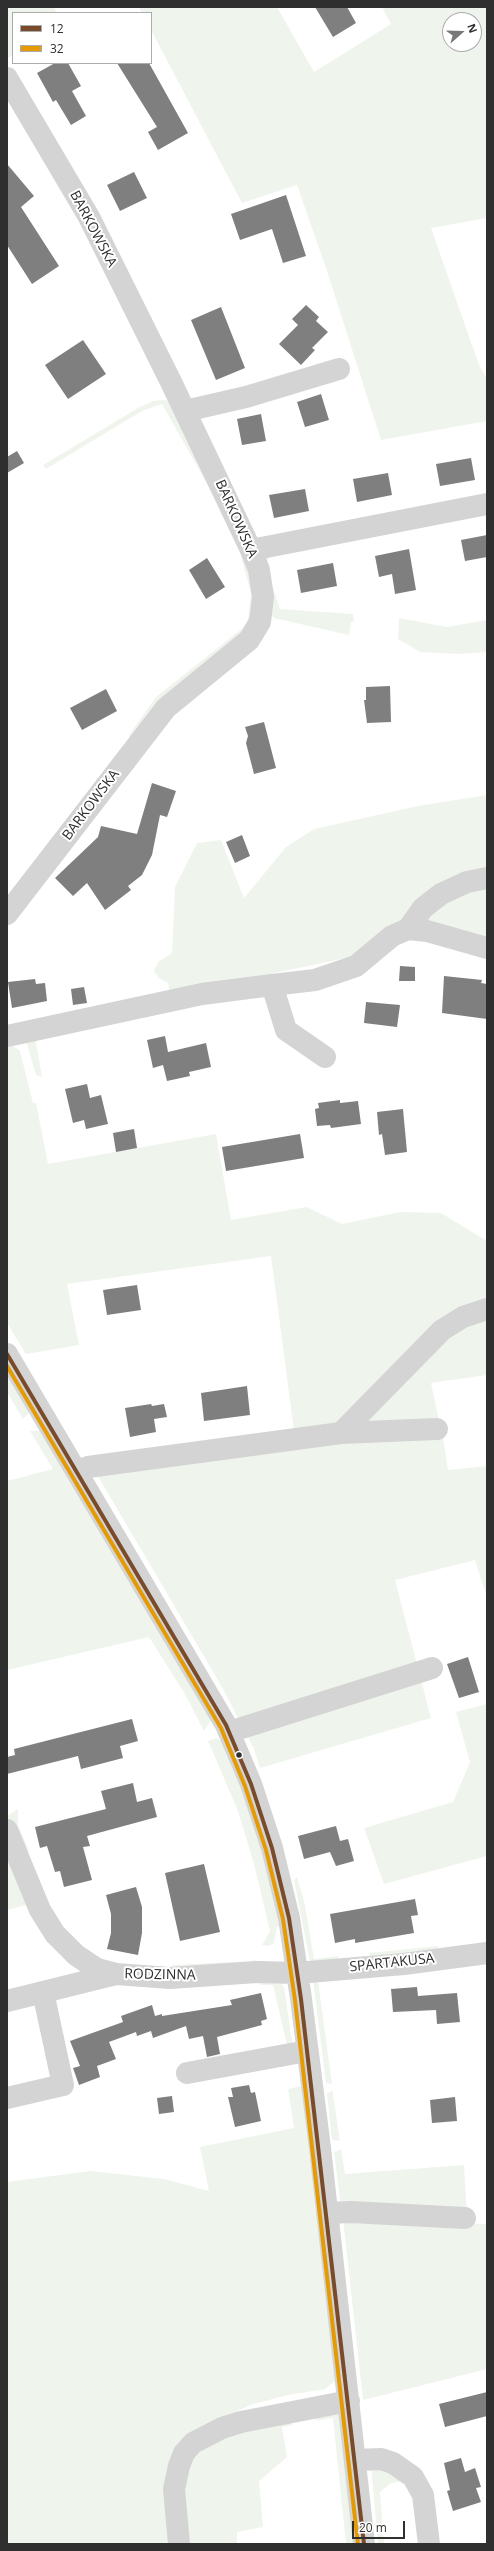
<!DOCTYPE html>
<style>
body{margin:0}
#map{position:relative;width:494px;height:2551px;overflow:hidden;background:#fff;font-family:"Open Sans",sans-serif}
canvas{display:block}
.frame{position:absolute;inset:0;border:8px solid #2f2f2f;pointer-events:none}
.legend{position:absolute;left:12px;top:12px;width:140px;height:52px;box-sizing:border-box;background:#fff;border:1px solid #acacac;margin:0;padding:5px 7px;list-style:none;font-size:12px;color:#2f2f2f}
.legend li{display:flex;align-items:center;gap:8px;height:20px}
.legend b{width:20px;border:1px solid #acacac}
.north{position:absolute;left:442px;top:12px;width:40px;height:40px;box-sizing:border-box;background:#fff;border:1px solid #acacac;border-radius:50%;rotate:70deg;font-size:11px;font-weight:700;line-height:16px;text-align:center;color:#2f2f2f}
.north::after{content:'';display:block;margin:auto;width:14px;height:18px;background:#787878;clip-path:polygon(50% 0,100% 100%,50% 72%,0 100%)}
.scale{position:absolute;left:352px;top:2521px;width:53px;height:18px;box-sizing:border-box;border:2px solid #2f2f2f;border-top:0;padding-left:5px;font-size:12px;line-height:14px;white-space:nowrap;color:#2f2f2f;-webkit-text-stroke:3px #fff;paint-order:stroke}
</style>
<div id="map">
<canvas width="494" height="2551"></canvas>
<div class="frame"></div>
<ul class="legend">
<li><b style="height:5px;background:#7a4b2a"></b>12</li>
<li><b style="height:5px;background:#e39a05"></b>32</li>
</ul>
<div class="north">N</div>
<div class="scale">20 m</div>
</div>
<script>
const c = document.querySelector('canvas').getContext('2d');
c.lineJoin = 'round';
function paint(path, color) { c.fillStyle = color; c.fill(path, 'evenodd'); }
const shape = rows => new Path2D(rows.map(r => 'M' + r).join(''));
function strokePath(path, color, width, dash) { c.strokeStyle = color; c.lineWidth = width; c.lineCap = dash ? 'butt' : 'round'; c.setLineDash(dash || []); c.stroke(path); }
function drawText(font, color, halo, rows, align = 'center') {
  c.font = font + ' "Open Sans",sans-serif'; c.lineWidth = 4; c.setLineDash([]); c.textBaseline = 'middle'; c.strokeStyle = halo; c.fillStyle = color; for (const [text, x, y, turn = 0] of rows) {
    c.save(); c.translate(x, y); c.rotate((+turn || 0) * Math.PI / 180); c.textAlign = isNaN(turn) ? turn : align; if (halo) c.strokeText(text, 0, 0); c.fillText(text, 0, 0); c.restore();
  }
}
const green = shape([
 [7,7,54,7,57,13,13,13,13,55,8,58],
 [139,7,277,7,314,72,391,24,382,7,487,7,487,218,431,228,479,365,487,379,487,421,381,440,326,268,297,185,242,203,151,30,151,13,142,13],
 [450,20,474,20,474,44,450,44],
 [164,400,170,401,224,514,162,404,142,411,46,469,43,465,138,408,153,401],
 [246,551,254,576,252,622,133,738,129,735,156,697,244,627,248,619,251,593,240,553],
 [270,556,265,564,280,609,353,614,354,622,351,622,349,635,274,618,271,614,263,557],
 [399,618,447,627,487,620,487,652,459,654,420,652,398,639],
 [487,795,487,944,427,926,365,954,170,995,168,983,159,978,154,971,158,962,172,953,175,887,197,843,221,840,244,898,286,847,314,829,418,806],
 [35,1037,42,1077,36,1075,26,1041],
 [7,1042,20,1051,33,1103,36,1103,48,1164,216,1134,231,1220,307,1207,342,1224,400,1212,441,1213,487,1241,487,1303,334,1428,294,1431,271,1256,67,1284,79,1345,26,1354,7,1323],
 [487,1316,487,1375,431,1383,440,1425,359,1429,444,1338],
 [7,1372,30,1412,23,1419,7,1392],
 [30,1431,42,1431,211,1720,204,1731,185,1694,149,1637,7,1670,7,1481,53,1469],
 [442,1431,448,1470,487,1466,487,1598,475,1560,395,1580,431,1718,260,1768,254,1749,222,1687,96,1473],
 [487,1704,487,1856,384,1884,364,1828,453,1802,470,1762,456,1712],
 [216,1738,222,1741,235,1768,260,1839,280,1926,277,1927,274,1943,269,1946,262,1945,270,1931,254,1864,238,1811,208,1741],
 [18,1809,18,1825,29,1851,22,1852,7,1816],
 [7,1842,86,1975,67,1962,42,1933,26,1905,7,1910],
 [297,1877,305,1905,314,1959,339,1956,335,1964,310,1962,294,1880],
 [439,1946,432,1953,375,1961,368,1953],
 [255,1959,256,1962,171,1970,172,1965,253,1961],
 [262,1977,280,1983,284,1987,293,2048,288,2049,273,1985,261,1985],
 [313,1980,318,1981,332,2084,326,2083],
 [301,2086,304,2088,339,2378,325,2389,288,2395,250,2405,218,2421,187,2442,174,2544,7,2544,7,2182,90,2171,164,2179,209,2191,200,2147,294,2128,288,2089],
 [333,2091,333,2095,340,2141,332,2140,327,2093],
 [341,2149,345,2174,464,2165,467,2215,341,2207,334,2152],
 [343,2219,487,2224,487,2369,363,2400],
 [331,2410,341,2415,354,2544,346,2544,333,2418,314,2421,324,2412],
 [281,2417,293,2425,282,2427,287,2457,259,2481,263,2527,237,2532,237,2544,183,2544,179,2491,196,2447],
 [371,2466,380,2468,406,2481,391,2483,380,2492,384,2544,378,2544]
]);
const building = shape([
 [315,7,347,7,356,23,333,37],
 [55,63,68,63,81,86,72,91,86,116,71,125,56,100,53,102,37,73],
 [117,63,149,63,188,133,158,150,148,132,157,127],
 [7,164,34,196,21,207,59,266,32,284,7,245],
 [134,172,147,198,120,211,107,185],
 [286,195,306,256,283,263,272,229,240,240,231,214],
 [306,305,319,317,316,321,328,332,312,348,315,350,301,365,279,344,298,325,292,319],
 [221,307,245,368,216,380,191,320],
 [83,340,106,374,68,399,45,365],
 [321,394,329,420,305,427,297,402],
 [261,414,266,441,242,445,237,419],
 [17,451,24,463,7,473,7,457],
 [471,458,475,480,440,486,436,464],
 [388,473,392,495,357,502,353,479],
 [305,489,309,511,274,518,269,495],
 [487,535,487,557,465,561,461,540],
 [409,549,416,590,395,594,392,574,379,577,375,556],
 [207,558,225,587,206,599,189,570],
 [333,563,337,586,301,593,297,570],
 [390,686,391,722,367,723,364,700,366,700,366,687],
 [106,689,117,711,82,730,70,708],
 [264,722,276,768,254,774,246,743,248,736,245,727],
 [152,783,176,791,167,817,160,815,152,855,142,875,128,886,131,890,105,910,87,883,73,896,55,878,98,837,101,826,137,834],
 [242,835,250,856,235,863,226,842],
 [400,966,415,967,415,981,399,981],
 [444,976,482,980,481,983,487,984,487,1019,442,1013],
 [35,979,36,984,45,983,47,1001,12,1008,8,982],
 [84,987,87,1003,73,1005,71,989],
 [366,1002,400,1005,397,1027,364,1023],
 [165,1036,168,1052,206,1043,211,1067,189,1072,190,1076,167,1081,163,1065,153,1068,147,1040],
 [87,1084,90,1098,101,1095,108,1124,86,1129,84,1120,73,1123,65,1089],
 [340,1100,340,1103,358,1101,361,1124,331,1128,330,1125,317,1126,315,1109,319,1108,318,1103],
 [403,1109,407,1152,385,1155,382,1134,379,1135,377,1112],
 [134,1129,137,1148,116,1152,113,1133],
 [300,1134,304,1158,226,1171,222,1147],
 [137,1285,141,1310,107,1315,103,1290],
 [247,1386,250,1415,204,1421,201,1393],
 [151,1404,152,1406,164,1404,167,1417,154,1419,156,1432,130,1437,125,1408],
 [468,1657,479,1692,459,1698,447,1664],
 [132,1719,138,1741,120,1746,123,1758,81,1769,78,1756,7,1774,7,1757,15,1755,14,1749],
 [133,1783,137,1802,152,1798,157,1817,87,1836,90,1846,83,1847,92,1880,64,1887,60,1871,55,1872,47,1846,40,1848,35,1827,106,1809,101,1791],
 [336,1826,340,1841,348,1839,354,1861,336,1866,330,1852,304,1859,298,1836],
 [204,1864,220,1932,180,1941,165,1873],
 [136,1887,142,1907,142,1933,138,1955,107,1949,111,1933,111,1914,106,1895],
 [415,1899,418,1915,411,1916,414,1933,355,1943,355,1939,335,1943,330,1914],
 [417,1987,418,1996,457,1993,460,2022,437,2024,436,2010,393,2012,391,1989],
 [261,1993,267,2019,261,2021,262,2025,217,2037,220,2054,207,2057,203,2036,189,2039,186,2026,153,2038,151,2031,137,2036,136,2032,109,2042,116,2059,97,2066,100,2077,79,2085,73,2068,80,2066,70,2041,123,2022,121,2016,152,2005,155,2016,162,2014,162,2016,232,2005,230,2000],
 [249,2085,251,2093,255,2092,261,2121,235,2127,228,2097,233,2097,231,2088],
 [172,2096,174,2112,159,2114,157,2098],
 [455,2097,457,2121,432,2123,430,2100],
 [487,2392,487,2416,445,2427,439,2404],
 [461,2458,465,2472,475,2468,481,2487,476,2488,481,2502,453,2511,447,2491,450,2490,444,2463]
]);
const minor = shape([
 [7,78,89,217,171,382,251,550,259,570,263,597,260,622,249,640,166,708,7,914],
 [185,411,246,397,339,369],
 [251,550,487,504],
 [408,929,427,931,487,948],
 [272,985,315,980,356,966,392,936,408,929,423,908,441,894,467,882,487,878],
 [7,1036,202,994,272,985,286,1030,325,1057],
 [7,1354,226,1725,251,1784,272,1848,289,1918,301,1999,320,2148,364,2544],
 [341,1433,442,1330,463,1317,487,1309],
 [77,1471,88,1467,341,1433,437,1429],
 [229,1732,432,1668],
 [7,1830,40,1910,55,1934,76,1955,97,1969,116,1974,170,1978,257,1972,297,1973,404,1964,487,1953],
 [7,2001,116,1974],
 [187,2073,307,2051],
 [7,2098,63,2085,43,1992],
 [327,2213,351,2212,465,2218],
 [356,2460,381,2459,393,2463,413,2477,423,2495,429,2544],
 [179,2544,174,2489,179,2466,184,2453,193,2443,222,2428,241,2422,349,2401]
]);
const bus1 = shape([
 [7,1354,226,1725,251,1784,272,1848,289,1918,301,1999,364,2544]
]);
const bus2 = shape([
 [7,1366,221,1728,245,1786,266,1850,283,1919,295,2000,358,2544]
]);
const markers = [
 [239,1755,3.5,"#2f2f2f"]
];
const streetNames = [
 ["BARKOWSKA",93,229,62],
 ["BARKOWSKA",236,519,66],
 ["BARKOWSKA",91,805,-53],
 ["SPARTAKUSA",392,1963,-6],
 ["RODZINNA",160,1975,1]
];
paint(green, '#eff5ec');
paint(building, '#7f7f7f');
strokePath(minor, '#d4d4d4', 22);
strokePath(bus1, '#7a4b2a', 4);
strokePath(bus2, '#e39a05', 4);
for (const [x, y, r, color] of markers) { const dot = new Path2D(); dot.arc(x, y, r, 0, 2 * Math.PI); c.fillStyle = color; c.fill(dot); strokePath(dot, '#fff', 1.5); }
drawText('14px', '#2f2f2f', '#fff', streetNames);
</script>
